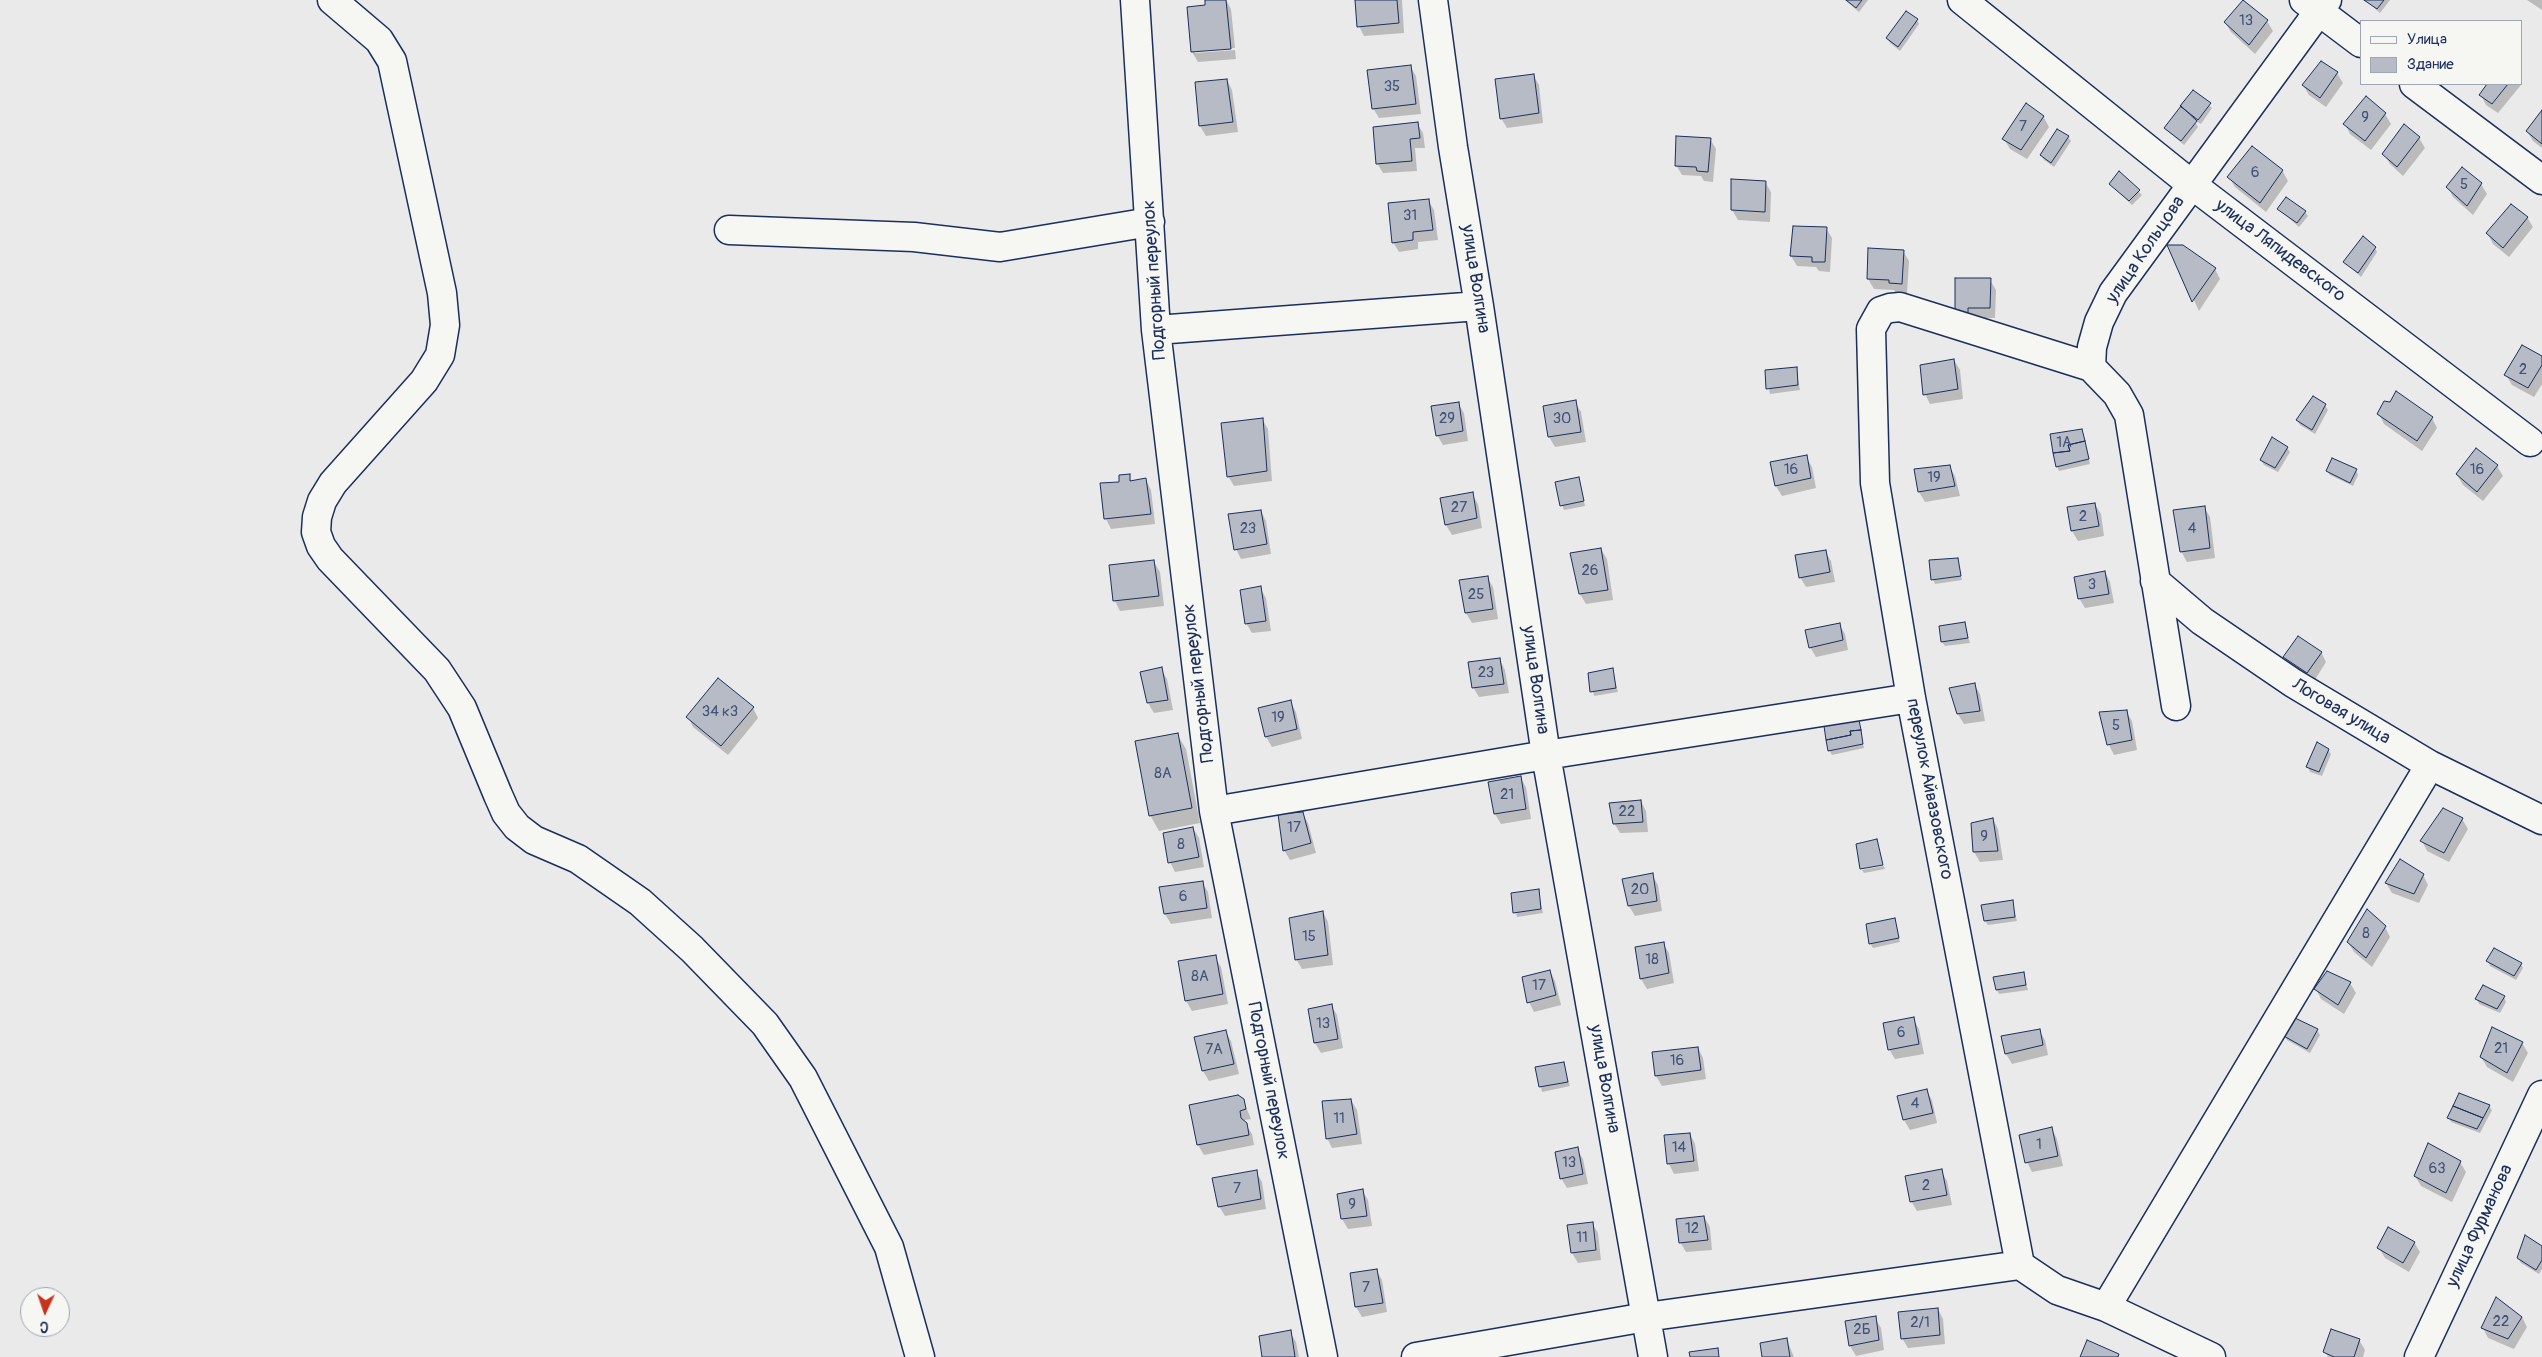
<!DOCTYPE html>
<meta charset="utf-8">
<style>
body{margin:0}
#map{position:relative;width:2542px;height:1357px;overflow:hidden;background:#e9eae9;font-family:Pangolin,sans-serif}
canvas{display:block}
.legend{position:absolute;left:2360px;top:20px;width:162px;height:65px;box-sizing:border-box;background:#f6f6f2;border:1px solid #9ea6b7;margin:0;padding:6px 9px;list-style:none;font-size:15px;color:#1b2f5e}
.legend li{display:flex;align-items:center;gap:10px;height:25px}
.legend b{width:25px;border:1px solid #9ea6b7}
.north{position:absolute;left:20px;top:1287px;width:50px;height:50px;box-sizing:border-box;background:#f6f6f2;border:1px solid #9ea6b7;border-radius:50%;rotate:183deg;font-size:14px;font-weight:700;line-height:20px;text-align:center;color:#1b2f5e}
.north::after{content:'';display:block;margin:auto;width:18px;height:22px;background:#c8321e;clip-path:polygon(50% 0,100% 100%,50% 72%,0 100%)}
</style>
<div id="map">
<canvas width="2542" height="1357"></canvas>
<ul class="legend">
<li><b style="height:6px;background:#f6f6f2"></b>Улица</li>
<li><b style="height:14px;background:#b6bbc6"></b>Здание</li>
</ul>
<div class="north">С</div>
</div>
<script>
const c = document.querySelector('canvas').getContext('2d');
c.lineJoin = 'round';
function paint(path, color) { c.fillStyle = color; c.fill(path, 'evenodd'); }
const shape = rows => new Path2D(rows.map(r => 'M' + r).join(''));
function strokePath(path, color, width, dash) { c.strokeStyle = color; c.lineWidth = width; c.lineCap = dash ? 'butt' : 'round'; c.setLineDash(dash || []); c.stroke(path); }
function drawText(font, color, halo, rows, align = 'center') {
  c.font = font + ' Pangolin,sans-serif'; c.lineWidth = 5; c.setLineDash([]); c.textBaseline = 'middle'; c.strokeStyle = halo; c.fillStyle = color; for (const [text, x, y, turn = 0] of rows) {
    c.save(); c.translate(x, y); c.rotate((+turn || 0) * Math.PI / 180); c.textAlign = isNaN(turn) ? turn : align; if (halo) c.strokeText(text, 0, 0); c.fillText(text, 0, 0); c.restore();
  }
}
const shadow = shape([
 [1206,0,1226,0,1231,9,1235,48,1195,50,1195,53,1235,50,1236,59,1198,62,1192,52],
 [1356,0,1402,0,1404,33,1364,36,1359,26],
 [1845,0,1868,0,1859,12],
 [2365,0,2390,0,2380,13],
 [2527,0,2542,0,2542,10],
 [2244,1,2267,21,2273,31,2255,54,2231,32,2225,22],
 [1917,20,1919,24,1900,51,1890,43,1887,38],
 [1410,66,1416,76,1421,114,1379,118,1373,108],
 [2337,73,2343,83,2326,107,2309,95,2303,85],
 [1533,75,1539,85,1543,123,1507,128,1501,118],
 [1227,80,1232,90,1238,132,1206,136,1200,126,1196,83],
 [2489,84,2520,84,2521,85,2498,113,2486,105,2481,95],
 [2193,92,2212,108,2201,124,2194,120,2198,127,2184,145,2165,129],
 [2542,112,2542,148,2533,141,2527,131],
 [2385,114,2391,124,2371,150,2350,134,2345,124],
 [2043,116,2049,127,2027,159,2010,149,2004,139],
 [1417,123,1423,133,1425,148,1415,148,1417,171,1383,173,1377,163],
 [2404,126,2419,138,2425,148,2403,176,2390,164,2384,154],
 [2068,137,2071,141,2054,167,2044,160,2041,155],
 [1710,139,1716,149,1713,182,1704,181,1701,176,1682,175,1676,165],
 [2462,169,2481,184,2487,194,2473,215,2453,197,2448,187],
 [2282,170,2288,181,2266,212,2235,187,2229,177],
 [2119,173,2142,195,2132,205,2110,184],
 [1765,182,1771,192,1770,222,1738,220,1732,210],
 [1428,200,1434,210,1438,240,1418,242,1418,249,1399,252,1393,242],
 [2278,209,2305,212,2308,216,2299,227],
 [2527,217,2533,227,2509,257,2493,244,2488,234],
 [1826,228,1832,238,1830,272,1819,271,1816,267,1797,266,1791,256],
 [2169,246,2215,269,2220,279,2199,311],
 [2375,248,2377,252,2361,277,2345,262],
 [1903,251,1909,261,1907,294,1896,293,1894,290,1874,289,1868,279],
 [1956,279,1990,280,1996,290,1995,318,1973,318,1962,322],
 [2542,357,2542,384,2534,397,2512,385,2506,375],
 [1954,360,1960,370,1963,399,1930,404,1925,394],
 [1796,369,1800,390,1770,394,1766,372],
 [1575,402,1581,412,1586,442,1555,447,1549,437,1544,407],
 [1458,403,1464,413,1468,441,1443,445,1437,435],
 [2391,403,2432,418,2437,428,2422,451,2384,424,2379,414],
 [2325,405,2328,410,2315,434,2300,425,2297,420],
 [1262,419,1268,429,1272,481,1234,486,1228,476],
 [2082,431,2090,464,2059,471,2057,466],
 [2287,448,2290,452,2278,472,2264,465,2261,460],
 [2476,449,2497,466,2503,476,2483,501,2463,485,2457,475],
 [1806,457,1812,467,1816,488,1782,496,1776,486],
 [1949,466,1955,476,1960,496,1925,502,1919,492],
 [2356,470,2358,475,2353,486,2330,475,2327,471],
 [1129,476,1132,482,1146,480,1151,490,1155,524,1111,529,1106,519,1120,483],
 [1579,479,1585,506,1564,510,1562,505],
 [1472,494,1478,504,1482,528,1452,535,1446,525],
 [2095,504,2101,514,2104,536,2078,541,2072,531],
 [2204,507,2210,517,2215,558,2187,562,2181,551],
 [1261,511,1266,521,1271,554,1241,559,1236,549],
 [1601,549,1607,559,1613,600,1586,604,1580,594],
 [1825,551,1831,561,1835,582,1806,587,1800,577],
 [1957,559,1962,580,1935,584,1933,579],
 [1154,562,1160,572,1164,606,1120,611,1115,601],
 [2105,572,2110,582,2114,603,2085,608,2079,598],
 [1487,577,1493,587,1498,619,1472,623,1466,613],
 [1260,588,1266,598,1271,631,1252,633,1246,623],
 [1964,623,1970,643,1945,646,1942,642],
 [1839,624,1845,634,1848,650,1816,657,1810,647],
 [2321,652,2326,662,2313,683,2291,667,2285,657],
 [1500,660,1505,670,1509,693,1479,697,1473,687],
 [1161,669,1167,679,1173,710,1154,713,1148,703],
 [1612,670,1618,692,1594,696,1589,674],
 [1974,684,1980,694,1985,721,1964,724,1958,714],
 [1290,702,1296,712,1302,739,1272,747,1266,737,1259,708],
 [753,708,758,718,728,755,693,727,688,717],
 [2126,711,2132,721,2137,750,2114,755,2109,745,2101,714],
 [1858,721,1864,748,1832,755,1829,750],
 [1177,734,1186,749,1200,823,1159,831,1150,815],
 [2328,750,2331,754,2322,776,2310,772,2308,767],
 [1520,777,1526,787,1531,819,1501,824,1495,814,1490,783],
 [1641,801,1646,811,1648,832,1620,833,1614,823],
 [1302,813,1308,823,1316,853,1290,860,1284,850],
 [1993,819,1998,829,2003,860,1980,862,1974,852],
 [2462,819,2468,829,2449,862,2427,851,2422,841],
 [1193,828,1199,838,1204,867,1175,872,1170,862],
 [1876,841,1883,863,1861,868],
 [1884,866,1885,869,1864,873,1862,870],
 [1652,875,1658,885,1662,911,1635,916,1629,906],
 [2423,875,2428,885,2419,903,2392,893,2386,883],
 [1202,882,1208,892,1212,918,1171,924,1165,914,1161,888],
 [1538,891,1543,913,1517,917,1512,894],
 [2012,902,2017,921,1988,925,1985,921],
 [1323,912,1328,922,1333,965,1302,969,1296,959],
 [1894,920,1900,942,1873,948,1870,943],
 [2385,927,2390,937,2372,967,2354,952,2348,942],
 [1663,943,1669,953,1674,983,1647,989,1641,979],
 [1215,957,1221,967,1228,1004,1192,1011,1186,1001],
 [2488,961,2521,964,2523,968,2516,980,2490,966],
 [1550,971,1555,981,1561,1005,1534,1012,1529,1002],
 [2023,973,2028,990,1999,994,1997,990],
 [2350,983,2356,993,2344,1014,2321,999,2316,989],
 [2504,997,2506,1002,2500,1013,2479,1004,2477,999],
 [1331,1005,1337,1015,1343,1048,1321,1053,1315,1043],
 [1913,1019,1919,1029,1924,1054,1895,1059,1889,1049],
 [2295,1019,2317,1030,2320,1035,2310,1053,2287,1040,2284,1035],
 [2039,1030,2045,1040,2048,1055,2012,1064,2006,1054],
 [1225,1031,1231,1041,1239,1074,1209,1081,1203,1071,1195,1038],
 [2522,1043,2528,1053,2513,1082,2487,1067,2481,1057],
 [1698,1048,1703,1058,1706,1079,1662,1086,1656,1076],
 [1563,1064,1570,1086,1542,1092,1537,1068],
 [1926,1090,1932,1100,1937,1123,1910,1130,1904,1120],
 [1243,1100,1251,1119,1245,1120,1245,1123,1252,1134,1254,1145,1204,1155,1198,1145],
 [1351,1100,1357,1110,1362,1144,1332,1148,1327,1138],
 [2489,1106,2492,1110,2480,1133,2451,1122,2449,1118],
 [2052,1129,2057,1139,2063,1166,2032,1172,2027,1162],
 [1690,1134,1695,1144,1699,1171,1674,1174,1669,1164],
 [1577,1149,1583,1159,1588,1184,1567,1188,1561,1178],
 [2460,1162,2466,1172,2452,1202,2421,1186,2415,1176],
 [1941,1171,1947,1181,1952,1205,1917,1211,1911,1201],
 [1256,1172,1262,1182,1266,1209,1225,1216,1219,1206],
 [1362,1190,1368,1200,1372,1226,1348,1229,1342,1219,1338,1195],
 [1704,1217,1710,1227,1712,1250,1686,1252,1680,1242],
 [1592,1223,1598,1233,1601,1260,1578,1263,1572,1253,1568,1226],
 [2414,1242,2420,1252,2409,1272,2385,1258,2379,1248],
 [2542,1248,2542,1269,2539,1274,2521,1263,2518,1258],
 [1376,1270,1382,1280,1387,1312,1362,1317,1356,1307,1351,1274],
 [1938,1309,1943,1319,1945,1344,1908,1348,1902,1338],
 [2522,1317,2527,1327,2514,1349,2488,1338,2483,1328],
 [1875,1318,1881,1328,1884,1350,1856,1356,1850,1346],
 [1290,1332,1296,1342,1299,1357,1264,1357],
 [1787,1340,1794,1357,1764,1357],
 [2359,1340,2365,1350,2363,1357,2328,1357,2325,1352]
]);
const building = shape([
 [1205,0,1226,0,1231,49,1191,52,1187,7,1205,5,1205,0],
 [1355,0,1397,0,1399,23,1357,27,1355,0],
 [1846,0,1862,0,1856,8,1846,0],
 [2243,0,2268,20,2249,45,2224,22,2243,0],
 [2364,0,2384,0,2377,9,2364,0],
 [1906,11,1918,19,1898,47,1886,38,1906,11],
 [2321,61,2338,72,2320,98,2302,85,2321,61],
 [1411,65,1416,104,1372,109,1367,70,1411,65],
 [1534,74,1539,113,1500,119,1495,79,1534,74],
 [1227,79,1233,122,1199,126,1195,82,1227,79],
 [2487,84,2508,84,2492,104,2479,95,2487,84],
 [2193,90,2211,103,2198,120,2180,106,2193,90],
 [2366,96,2386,113,2365,141,2343,124,2366,96],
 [2026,103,2044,116,2021,150,2002,139,2026,103],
 [2181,106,2197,121,2181,141,2164,128,2181,106],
 [2542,110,2542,144,2526,131,2542,110],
 [1418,122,1420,138,1410,139,1412,161,1376,164,1373,127,1418,122],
 [2404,124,2420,137,2397,167,2382,154,2404,124],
 [2057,129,2069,136,2051,163,2040,155,2057,129],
 [1676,136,1711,138,1708,172,1697,171,1696,167,1675,166,1676,136],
 [2252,146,2283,170,2260,203,2227,177,2252,146],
 [2462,167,2482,183,2467,206,2446,187,2462,167],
 [2119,171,2140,190,2129,201,2109,184,2119,171],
 [1731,179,1766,181,1765,212,1731,210,1731,179],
 [2286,197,2306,211,2297,223,2277,209,2286,197],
 [1429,199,1433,230,1413,232,1413,240,1392,243,1388,203,1429,199],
 [2511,204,2528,217,2503,248,2486,233,2511,204],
 [1793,226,1827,227,1825,262,1812,262,1812,257,1790,256,1793,226],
 [2363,236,2376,247,2358,273,2343,262,2363,236],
 [2167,245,2183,245,2216,268,2192,302,2167,245],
 [1868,248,1904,250,1902,284,1889,283,1889,280,1867,279,1868,248],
 [1955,278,1991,278,1990,308,1968,308,1968,313,1955,312,1955,278],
 [2522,345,2542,356,2542,365,2528,388,2504,375,2522,345],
 [1954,359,1958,389,1923,395,1920,365,1954,359],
 [1797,367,1798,385,1766,389,1765,370,1797,367],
 [2396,391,2433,417,2417,441,2377,414,2384,401,2390,402,2396,391],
 [2313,396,2326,404,2312,430,2296,420,2313,396],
 [1576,400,1581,432,1548,437,1543,406,1576,400],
 [1459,402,1463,431,1436,436,1431,406,1459,402],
 [1263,418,1267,471,1227,477,1221,423,1263,418],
 [2082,429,2085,441,2068,445,2070,451,2053,453,2050,434,2082,429],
 [2272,437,2288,447,2275,468,2260,460,2272,437],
 [2085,441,2089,459,2056,467,2053,453,2070,451,2068,445,2085,441],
 [2476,448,2498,465,2477,492,2456,474,2476,448],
 [1807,455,1811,478,1775,486,1770,462,1807,455],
 [2332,458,2357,469,2350,483,2326,471,2332,458],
 [1950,465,1955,486,1918,492,1914,469,1950,465],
 [1130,474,1130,481,1146,478,1151,514,1104,519,1100,483,1119,482,1119,475,1130,474],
 [1579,477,1584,501,1560,506,1555,482,1579,477],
 [1473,492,1477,518,1445,525,1440,498,1473,492],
 [2095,503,2099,526,2071,531,2067,507,2095,503],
 [2205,506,2210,548,2180,552,2173,510,2205,506],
 [1261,510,1267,544,1234,550,1228,514,1261,510],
 [1601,548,1608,590,1579,594,1570,553,1601,548],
 [1826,550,1830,572,1799,578,1795,555,1826,550],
 [1958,558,1961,576,1931,580,1929,560,1958,558],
 [1154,560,1159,596,1113,601,1109,565,1154,560],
 [2105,571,2109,594,2078,599,2074,577,2105,571],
 [1488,576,1493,609,1465,613,1459,580,1488,576],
 [1261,586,1266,621,1245,624,1240,590,1261,586],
 [1965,622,1968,638,1941,642,1939,626,1965,622],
 [1840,623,1843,640,1809,648,1805,630,1840,623],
 [2298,636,2322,652,2307,673,2283,657,2298,636],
 [1500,658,1504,684,1472,688,1468,662,1500,658],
 [1162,667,1168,700,1147,703,1140,672,1162,667],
 [1613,668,1616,688,1590,692,1588,673,1613,668],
 [718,678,754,707,721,746,686,717,718,678],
 [1975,683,1980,711,1957,714,1949,688,1975,683],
 [1291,700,1297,729,1265,737,1258,708,1291,700],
 [2127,710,2132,740,2107,745,2099,712,2127,710],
 [1859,720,1861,730,1850,731,1851,735,1826,740,1824,726,1859,720],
 [1861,730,1863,744,1828,751,1826,740,1851,735,1850,731,1861,730],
 [1178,733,1192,808,1149,816,1135,741,1178,733],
 [2317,742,2329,749,2319,772,2306,767,2317,742],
 [1521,776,1526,809,1494,814,1488,782,1521,776],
 [1641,800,1643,822,1613,824,1609,803,1641,800],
 [2443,808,2463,818,2444,853,2420,841,2443,808],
 [1303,812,1311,843,1283,851,1278,814,1303,812],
 [1993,818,1998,851,1973,852,1971,823,1993,818],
 [1193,827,1199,857,1168,863,1163,833,1193,827],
 [1877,839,1883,865,1860,869,1856,844,1877,839],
 [2400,859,2424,874,2414,894,2385,883,2400,859],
 [1653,873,1657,901,1628,906,1622,879,1653,873],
 [1203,881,1207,908,1164,914,1159,887,1203,881],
 [1539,889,1541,909,1513,913,1511,893,1539,889],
 [2013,900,2015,917,1984,921,1981,905,2013,900],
 [2367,909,2386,926,2366,958,2347,942,2367,909],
 [1323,911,1328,955,1295,960,1289,918,1323,911],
 [1895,918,1899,938,1869,944,1866,924,1895,918],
 [1664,942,1669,973,1640,979,1635,947,1664,942],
 [2494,948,2522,963,2514,976,2486,961,2494,948],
 [1216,955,1223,994,1185,1001,1178,961,1216,955],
 [1550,970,1556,995,1527,1003,1522,977,1550,970],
 [2327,971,2351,982,2338,1005,2314,989,2327,971],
 [2024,972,2026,985,1996,990,1993,977,2024,972],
 [2483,985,2505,996,2497,1009,2475,999,2483,985],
 [1332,1004,1338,1039,1314,1043,1308,1009,1332,1004],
 [1914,1017,1919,1044,1888,1050,1883,1023,1914,1017],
 [2295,1018,2318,1029,2307,1049,2282,1035,2295,1018],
 [2492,1027,2523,1042,2507,1073,2480,1057,2492,1027],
 [2040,1029,2043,1045,2005,1054,2001,1036,2040,1029],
 [1226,1030,1234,1064,1202,1071,1194,1037,1226,1030],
 [1698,1047,1701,1070,1655,1076,1652,1052,1698,1047],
 [1564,1062,1568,1082,1539,1087,1535,1067,1564,1062],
 [1927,1089,1933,1113,1903,1120,1897,1096,1927,1089],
 [2459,1093,2490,1105,2483,1118,2453,1106,2459,1093],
 [1238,1095,1244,1099,1246,1109,1240,1111,1241,1118,1247,1123,1249,1135,1197,1145,1189,1105,1238,1095],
 [1351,1099,1357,1134,1326,1139,1322,1101,1351,1099],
 [2453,1106,2483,1118,2477,1129,2447,1118,2453,1106],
 [2052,1127,2058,1156,2025,1163,2019,1135,2052,1127],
 [1690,1133,1694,1161,1667,1164,1664,1135,1690,1133],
 [2428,1143,2461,1161,2446,1193,2414,1176,2428,1143],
 [1578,1147,1583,1174,1560,1179,1555,1152,1578,1147],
 [1942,1169,1947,1195,1910,1202,1905,1176,1942,1169],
 [1257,1170,1261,1199,1218,1207,1212,1178,1257,1170],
 [1363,1189,1367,1216,1341,1219,1337,1194,1363,1189],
 [1704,1216,1708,1240,1679,1243,1676,1219,1704,1216],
 [1593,1222,1596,1250,1571,1253,1567,1225,1593,1222],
 [2388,1227,2415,1242,2403,1263,2377,1248,2388,1227],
 [2525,1235,2542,1246,2542,1260,2536,1270,2517,1258,2525,1235],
 [1377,1269,1383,1303,1355,1307,1350,1273,1377,1269],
 [2496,1297,2522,1317,2508,1339,2481,1328,2496,1297],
 [1938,1308,1940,1335,1901,1339,1898,1312,1938,1308],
 [1876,1316,1879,1340,1849,1346,1845,1321,1876,1316],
 [2331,1329,2360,1339,2354,1357,2334,1357,2323,1352,2331,1329],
 [1291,1330,1295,1357,1262,1357,1259,1336,1291,1330],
 [1787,1338,1790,1357,1762,1357,1760,1343,1787,1338],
 [2087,1340,2119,1354,2118,1357,2080,1357,2087,1340],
 [1718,1348,1719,1357,1690,1357,1689,1352,1718,1348]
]);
const minor = shape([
 [332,0,379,40,392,61,442,293,445,325,440,355,424,381,333,483,322,501,317,517,316,532,321,546,330,559,437,670,462,708,498,795,506,813,517,827,534,840,578,859,640,902,692,949,765,1024,803,1078,889,1247,920,1357],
 [1135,0,1156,330,1214,811,1323,1357],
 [1433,0,1453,147,1479,306,1546,755,1653,1357],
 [1962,0,2191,184,2530,442],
 [2304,0,2361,43],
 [2414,84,2542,180],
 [729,230,914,237,1000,247,1150,222],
 [1156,330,1479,306],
 [2155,581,2202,621,2293,683,2430,765,2542,820],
 [2176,706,2129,415,2117,394,2091,367,2092,347,2099,322,2113,293,2327,0],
 [1214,811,1546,755,1911,698],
 [2020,1265,1911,698,1875,483,1871,329,1881,311,1890,308,1900,307,2091,367],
 [2106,1307,2430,765],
 [1416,1357,1646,1317,2020,1265,2057,1290,2106,1307,2211,1357],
 [2419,1357,2542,1095]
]);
const numberNames = [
 ["13",2246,21],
 ["35",1392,87],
 ["9",2365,118],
 ["7",2023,127],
 ["6",2255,173],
 ["5",2464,185],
 ["31",1410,216],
 ["2",2523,370],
 ["29",1447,419],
 ["30",1562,419],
 ["1А",2064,443],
 ["16",1791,470],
 ["16",2477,470],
 ["19",1934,478],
 ["27",1459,508],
 ["2",2083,517],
 ["23",1248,529],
 ["4",2192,529],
 ["26",1590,571],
 ["3",2092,585],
 ["25",1476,595],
 ["23",1486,673],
 ["34 к3",720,712],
 ["19",1278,718],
 ["5",2116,726],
 ["8А",1163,774],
 ["21",1507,795],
 ["22",1627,812],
 ["17",1294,828],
 ["9",1984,837],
 ["8",1181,845],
 ["20",1640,890],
 ["6",1183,897],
 ["8",2366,934],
 ["15",1309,937],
 ["18",1652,960],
 ["8А",1200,977],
 ["17",1539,986],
 ["13",1323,1024],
 ["6",1901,1033],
 ["21",2501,1049],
 ["7А",1214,1050],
 ["16",1677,1061],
 ["4",1915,1104],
 ["11",1339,1119],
 ["1",2039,1145],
 ["14",1679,1148],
 ["13",1569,1163],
 ["63",2437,1169],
 ["2",1926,1186],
 ["7",1237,1189],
 ["9",1352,1205],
 ["12",1692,1229],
 ["11",1582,1238],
 ["7",1366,1288],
 ["22",2501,1322],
 ["2/1",1920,1323],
 ["2Б",1862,1330]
];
const streetNames = [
 ["улица Кольцова",2146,250,-56],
 ["улица Ляпидевского",2280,251,37],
 ["улица Волгина",1475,279,81],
 ["Подгорный переулок",1155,280,-94],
 ["улица Волгина",1535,680,82],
 ["Подгорный переулок",1199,683,-97],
 ["Логовая улица",2341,712,31],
 ["переулок Айвазовского",1929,789,79],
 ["улица Волгина",1604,1079,80],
 ["Подгорный переулок",1268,1081,79],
 ["улица Фурманова",2480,1226,-65]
];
paint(shadow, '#0003');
paint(building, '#b6bbc6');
strokePath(building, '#1b2f5e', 1);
strokePath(minor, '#1b2f5e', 31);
strokePath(minor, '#f6f6f2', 28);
drawText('15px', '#425278', null, numberNames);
drawText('18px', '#1b2f5e', '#f6f6f2', streetNames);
</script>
